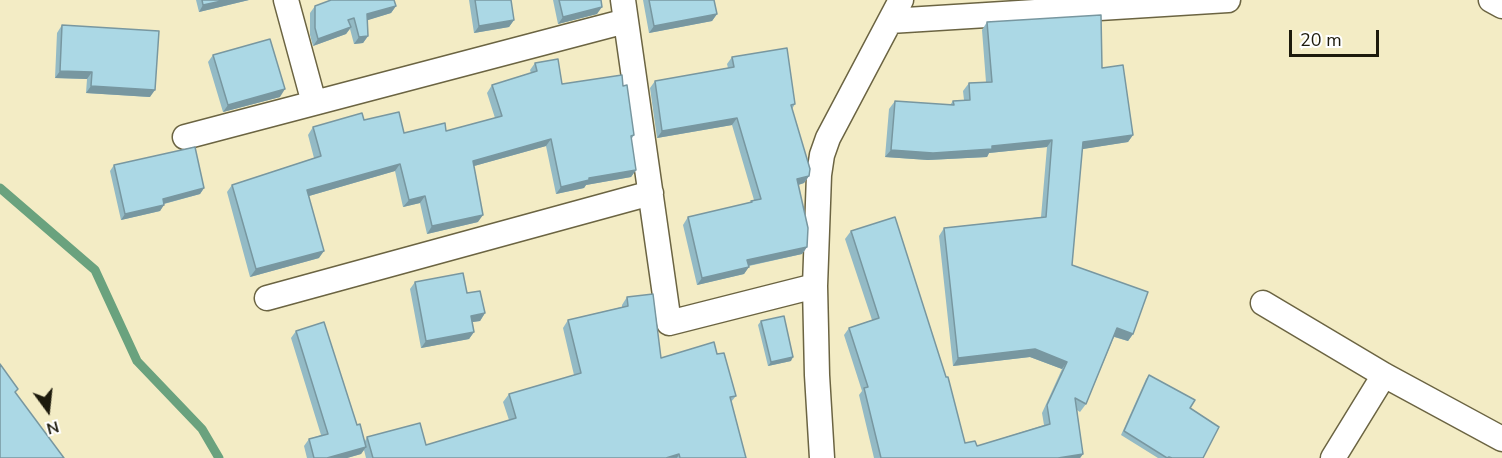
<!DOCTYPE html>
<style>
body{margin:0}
#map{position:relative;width:1502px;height:458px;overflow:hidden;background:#f3ecc5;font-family:"Nunito Sans",sans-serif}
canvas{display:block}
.north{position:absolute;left:18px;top:380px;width:60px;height:60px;-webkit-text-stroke:4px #fff;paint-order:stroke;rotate:165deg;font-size:16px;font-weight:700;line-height:24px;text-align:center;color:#1d1a0c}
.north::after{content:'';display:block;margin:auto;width:21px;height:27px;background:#1d1a0c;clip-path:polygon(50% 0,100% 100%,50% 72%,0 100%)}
.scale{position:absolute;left:1289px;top:30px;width:90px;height:27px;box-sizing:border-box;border:3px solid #1d1a0c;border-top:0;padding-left:8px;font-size:18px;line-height:21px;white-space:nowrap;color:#1d1a0c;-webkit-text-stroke:4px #fff;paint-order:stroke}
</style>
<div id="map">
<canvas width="1502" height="458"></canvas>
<div class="north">N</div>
<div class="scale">20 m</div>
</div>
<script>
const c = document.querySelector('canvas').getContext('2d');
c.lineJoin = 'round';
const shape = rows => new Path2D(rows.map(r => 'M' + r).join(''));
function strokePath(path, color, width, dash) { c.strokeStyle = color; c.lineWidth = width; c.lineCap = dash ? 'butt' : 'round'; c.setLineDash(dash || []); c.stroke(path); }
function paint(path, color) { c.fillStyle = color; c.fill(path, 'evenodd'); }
const stream = shape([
 [0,188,95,270,137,361,202,429,219,458]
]);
const street = shape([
 [286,0,314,103],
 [623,0,669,323,815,286],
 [1491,0,1502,6],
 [890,21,1228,0],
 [185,137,626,21],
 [267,298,651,193],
 [1263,303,1384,375,1502,439],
 [822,458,817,375,815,286,819,175,822,155,828,138,901,0],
 [1333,458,1384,375]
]);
const wall = shape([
 [196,0,249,0,199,12],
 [469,0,511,0,514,20,509,27,474,33],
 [553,0,601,0,597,14,558,24],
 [643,0,714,0,717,14,712,21,649,33],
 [315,6,396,6,391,13,367,20,368,36,363,43,354,44,350,29,346,34,313,46,310,35,310,13],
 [987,22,1102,68,1133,135,1128,142,1082,149,1072,265,1133,334,1128,341,1114,337,1086,404,1080,412,1077,410,1083,454,1080,458,874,458,859,395,862,391,844,335,849,328,872,320,845,239,851,231,965,443,977,446,1044,425,1042,413,1062,369,1030,357,953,366,939,236,944,228,1041,217,1047,147,989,153,987,157,928,160,885,157,889,109,895,101,950,105,953,101,964,100,963,91,969,83,986,82,982,30],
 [62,25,150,97,86,93,87,79,55,78,57,33],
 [213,55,280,97,223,112,208,62],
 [732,57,795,104,792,109,809,176,804,183,798,185,807,247,802,254,749,266,744,274,697,285,683,225,688,217,750,203,751,201,754,200,732,125,657,138,650,88,655,81,728,68,727,64],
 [535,63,562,84,623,86,634,135,631,140,636,170,631,177,586,185,584,188,556,194,546,146,474,166,478,222,427,234,420,203,403,207,395,171,309,196,319,258,250,277,227,192,232,185,314,158,308,135,313,127,364,120,404,133,446,131,495,118,487,93,492,85,531,73,530,70],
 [114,165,204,188,200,194,164,204,160,211,121,220,110,171],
 [415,282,467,293,485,313,480,321,472,322,474,332,469,339,421,348,410,289],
 [627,297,661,358,717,354,736,396,731,402,746,458,366,458,364,450,361,454,347,458,307,458,304,446,309,439,321,435,291,338,296,331,357,425,365,441,367,437,426,445,509,420,503,402,509,394,574,375,563,328,568,320,622,307,622,305],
 [761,321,791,361,768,366,758,325],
 [1149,375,1190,408,1203,458,1158,458,1121,435,1146,379]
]);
const shadedWall = shape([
 [226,0,249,0,199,12,203,5],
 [396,6,391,13,362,22,367,14],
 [602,7,597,14,558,24,563,17],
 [717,14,712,21,649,33,654,26],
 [514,20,509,27,474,33,479,26],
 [351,27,346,34,313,46,318,39],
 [368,36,363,43,354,44,359,37],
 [60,71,92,72,87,79,55,78],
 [91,86,155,90,150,97,86,93],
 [285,89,280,97,223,112,228,105],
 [737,118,732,125,657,138,662,131],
 [1133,135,1128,142,1077,150,1083,142],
 [551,139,546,146,467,168,473,161],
 [1052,140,1047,147,989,153,987,157,928,160,885,157,891,150,992,146],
 [400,164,395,171,302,198,307,190],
 [636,170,631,177,586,185,584,188,556,194,561,187,589,178],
 [809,176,804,183,792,187,797,179],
 [204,188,200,194,159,205,163,199],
 [425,196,420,203,403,207,409,200],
 [164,205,160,211,121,220,125,214],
 [483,215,478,222,427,234,432,226],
 [807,247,802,254,742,267,747,260],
 [324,251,319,258,250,277,256,269],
 [749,267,744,274,697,285,702,278],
 [485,313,480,321,466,323,471,316],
 [1117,328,1133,334,1128,341,1112,336],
 [474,332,469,339,421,348,426,341],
 [1035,349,1067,362,1062,369,1030,357,953,366,958,358],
 [793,357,791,361,768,366,771,362],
 [366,447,361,454,347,458,327,458],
 [679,454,677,458,666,458],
 [1083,454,1080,458,1057,458]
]);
const building = shape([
 [202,0,226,0,203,5,202,0],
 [331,0,394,0,396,6,367,14,368,36,359,37,354,18,348,20,351,27,318,39,315,28,315,6,331,0],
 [475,0,511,0,514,20,479,26,475,0],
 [559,0,601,0,602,7,563,17,559,0],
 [649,0,714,0,717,14,654,26,649,0],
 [1101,15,1102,68,1123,65,1133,135,1083,142,1072,265,1148,292,1133,334,1117,328,1086,404,1075,398,1083,454,1058,458,881,458,864,388,868,387,849,328,879,318,851,231,895,217,946,377,948,377,965,443,975,441,977,446,1050,424,1047,405,1067,362,1035,349,958,358,944,228,1046,217,1052,140,992,146,992,149,933,153,891,150,895,101,954,105,953,101,970,100,969,83,992,82,987,22,1101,15],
 [62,25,159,31,155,90,91,86,92,72,60,71,62,25],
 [270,39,285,89,228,105,213,55,270,39],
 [787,48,795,104,791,105,810,169,809,176,797,179,808,228,807,247,747,260,749,267,702,278,688,217,752,202,751,201,761,199,737,118,662,131,655,81,734,67,732,57,787,48],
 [558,59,562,84,622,75,623,86,627,85,634,135,631,136,636,170,589,178,589,180,561,187,551,139,473,161,483,215,432,226,425,196,409,200,400,164,307,190,324,251,256,269,232,185,321,156,313,127,362,113,364,120,399,112,404,133,445,123,446,131,502,116,492,85,537,71,535,63,558,59],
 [195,147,204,188,163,199,164,205,125,214,114,165,195,147],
 [463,273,467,293,480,291,485,313,471,316,474,332,426,341,415,282,463,273],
 [653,294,661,358,714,342,717,354,724,353,736,396,730,397,746,458,680,458,679,454,666,458,373,458,367,437,420,423,426,445,516,418,509,394,581,373,568,320,628,306,627,297,653,294],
 [784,316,793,357,771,362,761,321,784,316],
 [324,322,357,425,360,424,366,447,327,458,314,458,309,439,328,434,296,331,324,322],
 [0,364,18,389,15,392,64,458,0,458,0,364],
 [1149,375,1195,400,1190,408,1219,427,1203,458,1172,458,1169,457,1167,458,1124,431,1149,375]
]);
strokePath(stream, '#6aa27e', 9);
strokePath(street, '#6b6442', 27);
strokePath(street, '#fff', 24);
paint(wall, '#93bac5');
paint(shadedWall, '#7897a0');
paint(building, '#abd8e5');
strokePath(building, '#7897a0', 1.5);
</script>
